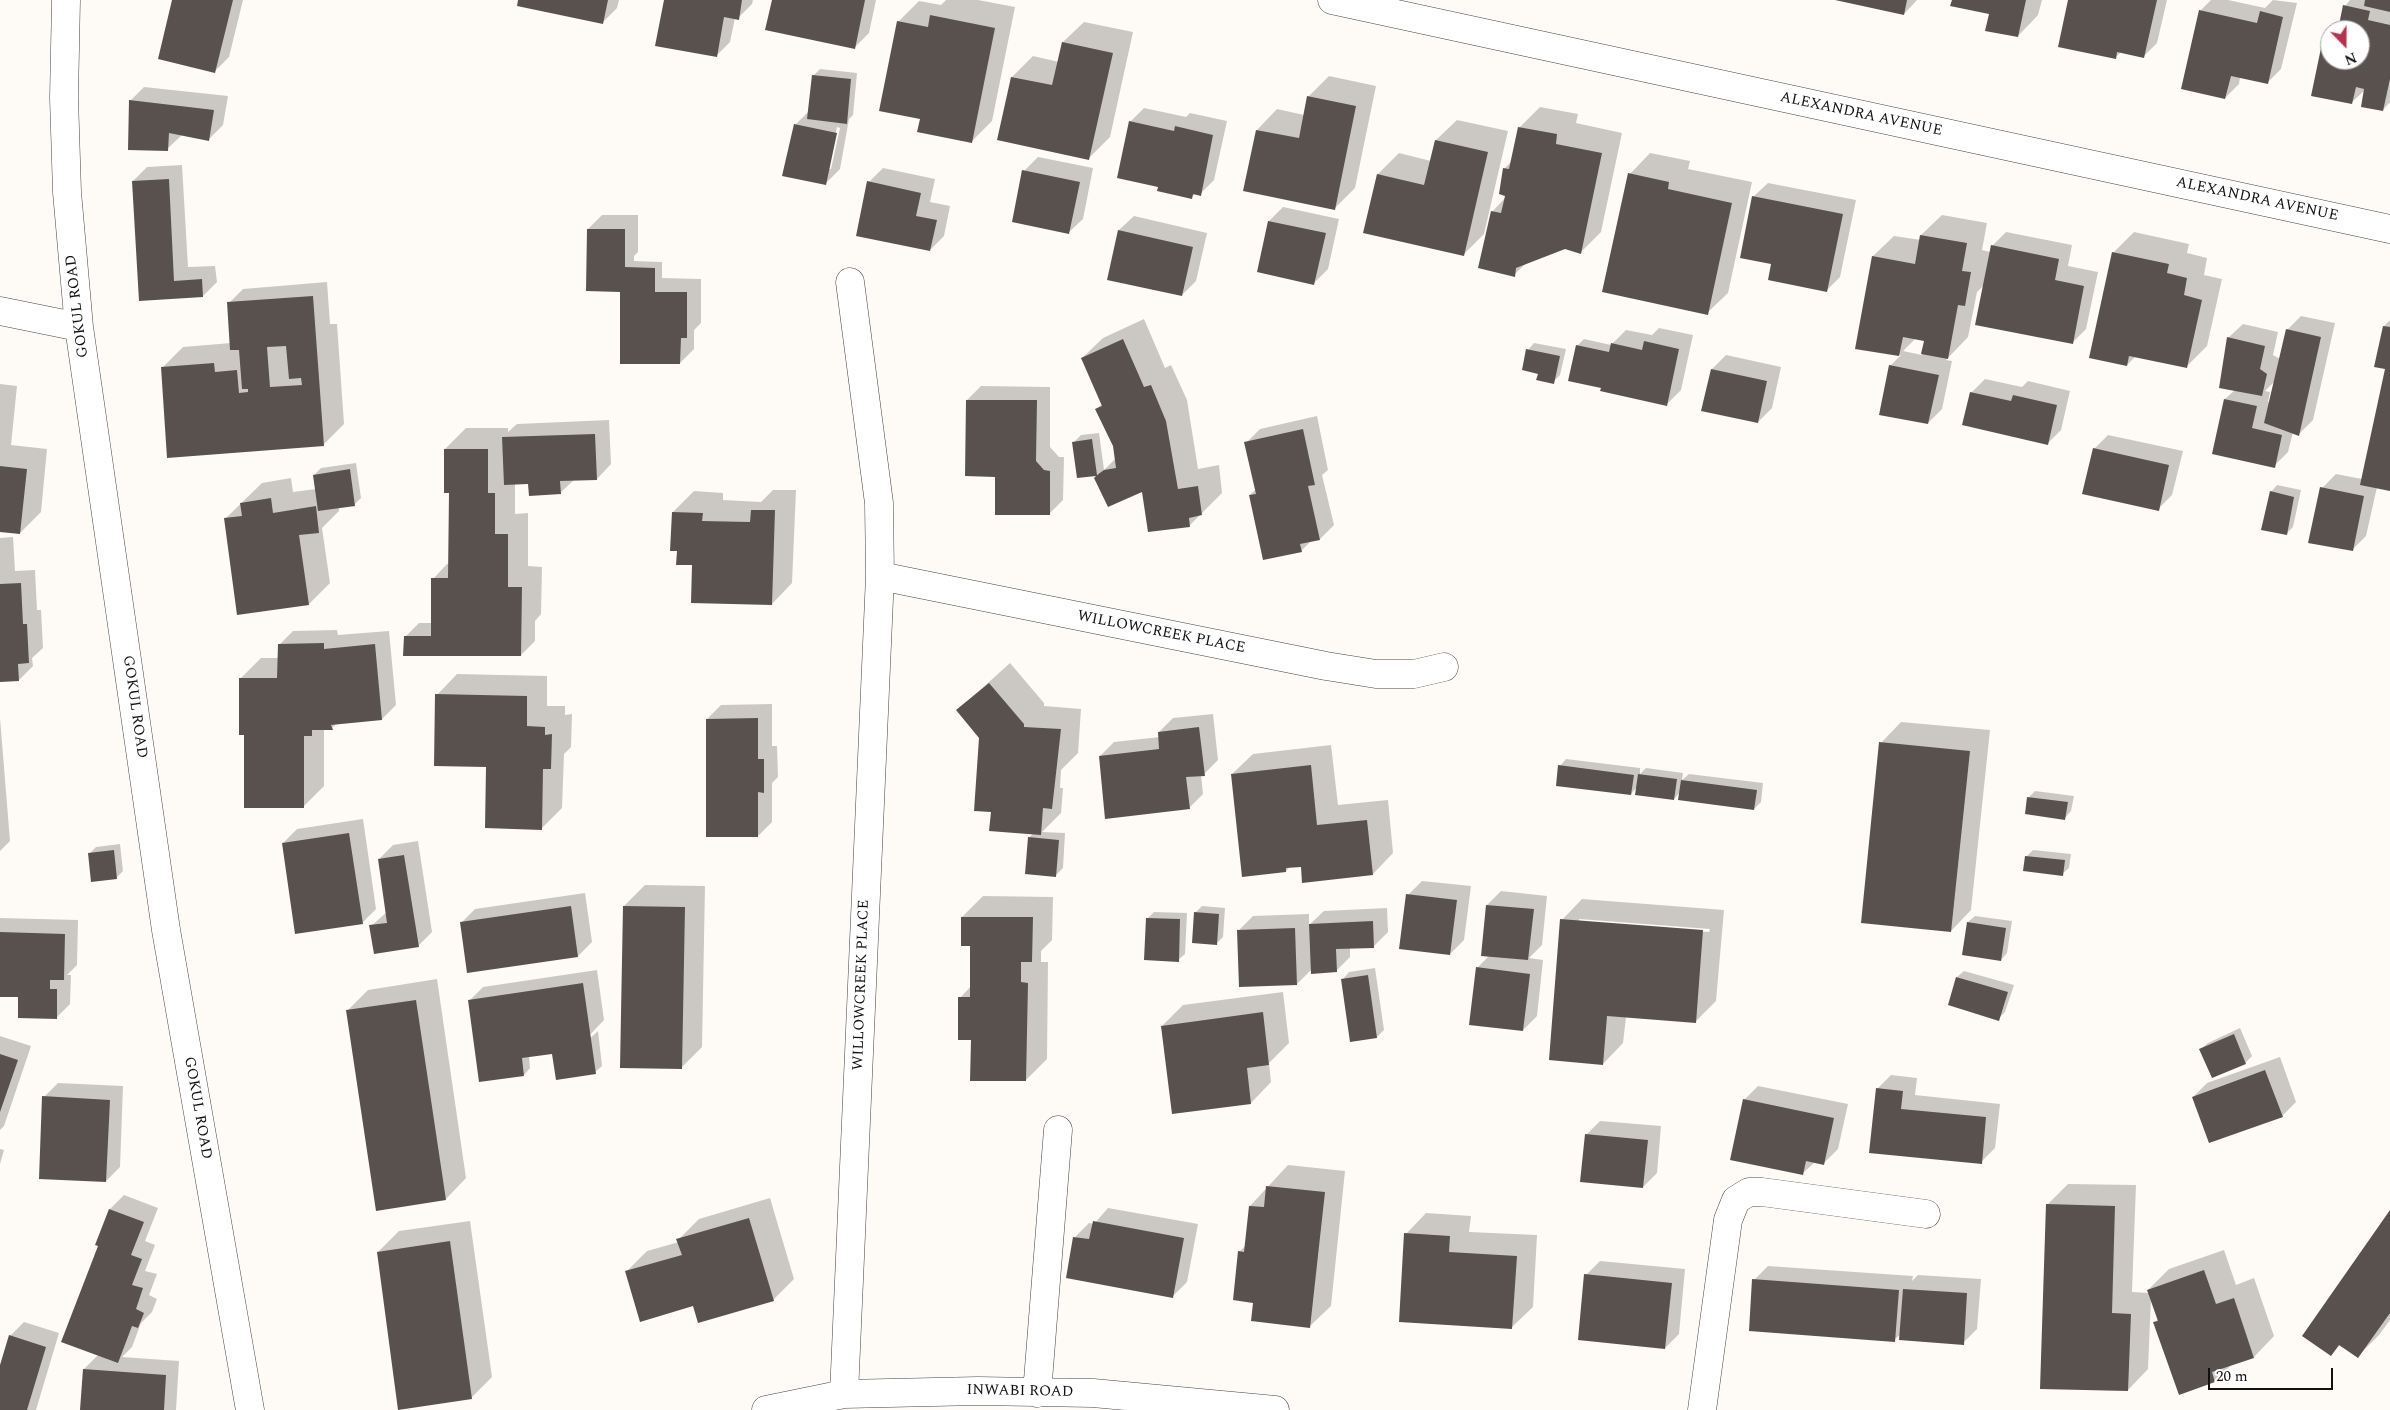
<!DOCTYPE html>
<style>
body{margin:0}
#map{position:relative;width:2390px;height:1410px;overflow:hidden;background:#fefbf6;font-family:Spectral,serif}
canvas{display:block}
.north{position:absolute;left:2320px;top:20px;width:50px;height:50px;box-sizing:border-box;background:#fff;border:1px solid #a0a0a0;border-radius:50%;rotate:158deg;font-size:14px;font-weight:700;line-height:20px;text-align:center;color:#111}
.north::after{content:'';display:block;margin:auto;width:18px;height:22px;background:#b9314c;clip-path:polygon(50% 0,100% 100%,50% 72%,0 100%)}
.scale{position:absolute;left:2208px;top:1368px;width:125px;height:22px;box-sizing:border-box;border:2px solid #111;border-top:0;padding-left:6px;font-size:15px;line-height:18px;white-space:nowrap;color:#111;-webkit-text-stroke:4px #fff;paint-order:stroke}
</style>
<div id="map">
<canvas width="2390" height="1410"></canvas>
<div class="north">N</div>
<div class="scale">20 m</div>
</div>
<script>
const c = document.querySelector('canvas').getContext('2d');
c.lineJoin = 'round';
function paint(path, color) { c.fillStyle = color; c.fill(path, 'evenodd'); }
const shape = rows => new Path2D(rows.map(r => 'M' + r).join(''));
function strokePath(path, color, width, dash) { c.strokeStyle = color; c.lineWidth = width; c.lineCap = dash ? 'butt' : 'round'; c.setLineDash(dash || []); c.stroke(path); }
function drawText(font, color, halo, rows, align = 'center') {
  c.font = font + ' Spectral,serif'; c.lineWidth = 5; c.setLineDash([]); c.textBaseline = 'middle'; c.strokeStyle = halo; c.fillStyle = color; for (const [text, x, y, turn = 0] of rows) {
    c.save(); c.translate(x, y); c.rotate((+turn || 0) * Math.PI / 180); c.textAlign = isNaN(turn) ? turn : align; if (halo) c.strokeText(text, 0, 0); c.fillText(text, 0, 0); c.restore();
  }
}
const shadow = shape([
 [173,0,243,0,229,57,215,71],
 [520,0,619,0,617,8,603,22],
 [665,0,753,0,752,4,738,18,735,18,730,42,716,56],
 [773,0,876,0,869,33,855,47],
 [946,0,978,0,1015,7,992,121,971,142,921,118,898,22,919,1,941,5],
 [1837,0,1917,0,1904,14],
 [1953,0,2042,0,2038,15,2018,36,1990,13],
 [2070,0,2167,0,2157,43,2143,57,2121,52,2115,58],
 [2211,0,2228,0,2265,8,2273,0,2297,3,2281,69,2267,83,2240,77,2239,84,2225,98,2200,11],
 [2350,0,2390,0,2390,102,2383,110,2366,89,2351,103,2322,48,2330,40,2330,60,2360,60,2360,30,2339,30,2345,6],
 [1084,22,1133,32,1110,137,1089,158,999,139,1012,77,1033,56,1059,62,1063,42],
 [820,69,857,73,853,115,849,119,840,169,826,183,795,125,810,110,813,76],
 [837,127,840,128,831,169,828,169],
 [1329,76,1376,86,1355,188,1334,209,1257,130,1277,109,1304,115,1308,97],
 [144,87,228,96,223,125,209,139,182,135,167,149,130,101],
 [1540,107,1578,114,1576,123,1622,133,1601,232,1580,253,1565,248,1526,263,1514,275,1492,212,1505,198,1504,169,1512,161,1519,128],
 [1144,108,1186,117,1190,113,1227,121,1214,180,1200,194,1195,194,1192,197,1160,186,1130,122],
 [1457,120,1508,131,1484,234,1463,255,1364,232,1378,174,1399,153,1431,161,1436,140],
 [1650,153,1690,161,1688,169,1752,182,1728,293,1707,313,1630,174],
 [1038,157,1093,168,1083,219,1068,233,1024,171],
 [182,165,188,267,215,266,217,282,203,296,140,299,133,181,147,167],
 [883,168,935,179,930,202,950,206,944,236,930,250,869,182],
 [1768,183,1856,200,1840,277,1826,291,1773,263,1753,197],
 [1283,207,1339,219,1328,269,1314,283,1259,271,1269,221],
 [602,215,638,215,638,252,634,256,634,261,662,262,662,278,701,279,701,323,694,330,694,349,680,363,588,229],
 [1942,215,1987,223,1982,250,1990,252,1992,246,2006,232,2072,245,2068,266,2098,272,2086,329,2072,343,1984,285,1977,292,1968,337,1946,360,1952,361,1942,409,1928,423,1890,366,1901,355,1856,348,1873,256,1894,236,1921,240,1921,235],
 [1916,338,1925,340,1922,355,1903,351],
 [1134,216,1207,233,1196,281,1182,295,1119,230],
 [2134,232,2189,244,2187,253,2207,258,2204,275,2222,279,2207,346,2186,367,2136,356,2127,365,2114,252],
 [327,282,330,324,337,324,344,424,323,445,162,368,183,347,231,343,229,303,243,289],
 [2301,316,2335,323,2313,420,2299,434,2293,432,2288,452,2274,466,2213,453,2225,399,2235,390,2228,338,2243,324,2278,332,2273,355,2280,359,2287,330],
 [2275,381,2270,403,2268,402,2270,392,2265,391],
 [1144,319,1165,368,1171,365,1187,400,1198,469,1219,465,1222,493,1189,526,1143,490,1099,474,1078,477,1074,442,1081,435,1099,433,1104,470,1116,458,1114,445,1096,409,1102,404,1082,358,1103,338],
 [2390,320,2390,490,2377,487,2366,536,2352,550,2322,488,2336,474,2362,479,2386,368,2384,326],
 [1659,328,1693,335,1681,390,1667,404,1602,387,1577,346,1584,339,1611,345,1626,330,1652,335],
 [1534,343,1566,349,1560,375,1553,382,1539,373,1528,350],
 [1726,355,1781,367,1772,408,1758,422,1712,369],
 [1985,379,2022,387,2028,381,2070,391,2061,430,2047,444,1971,393],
 [0,384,17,386,11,445,47,449,41,512,20,533,0,531],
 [981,386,1050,387,1050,447,1059,457,1064,457,1063,500,1049,514,996,476,967,400],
 [1317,416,1328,470,1322,475,1334,525,1320,539,1311,541,1301,551,1250,495,1256,489,1246,443,1260,429],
 [609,420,611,464,597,479,574,480,560,493,529,483,515,483,515,514,528,513,528,566,542,567,541,614,535,621,535,641,521,655,405,637,419,623,432,623,433,579,447,564,450,564,450,492,445,449,466,428,508,428,508,432,517,424],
 [2108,435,2183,451,2172,495,2158,509,2094,449],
 [356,463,361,498,354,505,339,507,339,511,322,528,330,583,309,604,225,519,262,483,291,478,293,492,316,489,314,475,321,468],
 [2277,485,2301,490,2293,527,2286,534,2271,492],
 [773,490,796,490,792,583,772,604,694,564,678,550,673,512,694,491,723,493,723,500,761,502],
 [13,537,15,571,35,570,37,610,41,610,43,648,32,658,33,666,19,680,0,681,0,538],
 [337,630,338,635,389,631,396,705,382,719,337,723,332,728,324,728,324,786,303,807,245,734,240,679,261,658,279,658,279,645,293,631],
 [1010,663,1044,703,1044,706,1081,709,1078,753,1061,770,1060,788,1063,788,1061,813,1042,832,1065,833,1063,868,1056,875,1029,838,1033,833,993,811,981,737,958,710],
 [457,674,547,676,547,706,565,706,565,715,572,714,571,747,564,754,562,808,542,828,488,766,437,695],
 [772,704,772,746,777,746,778,777,772,783,772,822,758,836,707,719,721,705],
 [1213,714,1218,760,1204,774,1201,775,1203,794,1189,808,1100,756,1114,742,1160,737,1159,732,1173,718],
 [0,718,10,841,0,851],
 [1901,722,1990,730,1971,910,1951,931,1881,743],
 [1331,745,1338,805,1388,800,1393,853,1373,874,1302,866,1290,867,1286,871,1232,774,1253,754],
 [1566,759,1640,768,1640,774,1646,768,1683,773,1682,780,1689,774,1763,783,1761,802,1754,809,1680,792,1674,799,1637,787,1631,794,1560,766],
 [2035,791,2074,796,2071,811,2065,818,2029,797],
 [363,819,376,909,362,923,283,843,297,829],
 [418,841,432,932,418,946,371,926,387,912,379,859,393,845],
 [120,844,123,871,116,878,89,854,96,847],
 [2033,850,2071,854,2069,868,2062,874,2026,857],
 [1422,881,1471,886,1464,940,1450,954,1408,895],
 [645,885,705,886,702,1047,681,1068,624,906],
 [1501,891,1547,896,1542,945,1529,958,1543,960,1537,1016,1523,1030,1477,968,1490,955,1487,905],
 [585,893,592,942,578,956,461,923,475,909],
 [983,896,1053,897,1052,940,1041,951,1041,962,1048,962,1047,1059,1026,1080,972,1039,960,998,971,986,972,945,962,917],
 [1582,899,1724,910,1716,1001,1695,1022,1626,1017,1623,1043,1603,1064,1562,920],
 [1579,919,1710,929,1709,932,1579,922],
 [1202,906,1225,908,1223,937,1216,944,1195,913],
 [1387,908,1388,932,1374,946,1350,947,1350,957,1336,971,1312,969,1297,984,1239,930,1253,916,1309,914,1309,925,1324,911],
 [1154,912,1187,913,1185,954,1178,960,1147,919],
 [1975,916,2012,921,2007,953,2001,960,1968,922],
 [0,918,78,920,77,965,67,975,71,975,70,1004,56,1018,19,996,0,995],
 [1375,968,1384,1030,1377,1037,1351,1041,1343,979,1349,972],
 [597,970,604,1020,586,1039,587,1041,598,1031,602,1066,595,1072,556,1052,529,1056,530,1068,524,1075,469,1001,483,987],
 [1964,971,2014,985,2005,1012,1998,1019,1957,977],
 [437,979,466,1178,446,1199,347,1011,368,990],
 [1283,992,1289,1043,1269,1063,1271,1082,1251,1103,1162,1026,1183,1005],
 [2240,1028,2252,1056,2245,1063,2201,1049,2208,1043],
 [0,1036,31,1046,4,1126,0,1130],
 [2280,1057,2296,1102,2282,1116,2193,1097,2207,1083],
 [1891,1075,1917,1078,1915,1095,2000,1104,1995,1148,1981,1162,1871,1152,1877,1089],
 [58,1083,123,1086,120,1167,106,1181,44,1097],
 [1758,1086,1848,1104,1838,1149,1824,1163,1815,1162,1803,1173,1744,1100],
 [1600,1121,1661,1126,1657,1173,1643,1187,1586,1135],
 [0,1149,4,1150,0,1164],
 [1288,1165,1345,1171,1331,1306,1310,1326,1239,1252,1246,1245,1250,1206],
 [2068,1184,2136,1185,2132,1292,2149,1293,2148,1290,2169,1269,2224,1250,2236,1285,2254,1278,2274,1336,2254,1357,2231,1365,2215,1381,2155,1322,2158,1319,2151,1298,2148,1369,2128,1390,2047,1205],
 [124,1195,158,1208,145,1241,155,1245,145,1271,157,1274,149,1295,157,1299,152,1312,141,1323,132,1347,122,1357,179,1361,176,1410,81,1410,84,1369,99,1354,100,1245,110,1209],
 [770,1198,794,1279,773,1300,694,1305,627,1271,647,1251,679,1242,678,1240,699,1219],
 [1108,1208,1198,1224,1187,1282,1173,1296,1075,1237,1089,1223,1094,1224],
 [2390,1212,2390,1320,2379,1335,2358,1356,2341,1344,2330,1355],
 [1426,1213,1471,1216,1469,1232,1537,1235,1533,1307,1512,1327,1406,1234],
 [470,1221,492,1377,471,1398,378,1252,399,1231],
 [1600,1261,1685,1269,1679,1334,1665,1348,1586,1275],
 [1768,1266,1913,1276,1912,1281,1918,1275,1981,1279,1977,1329,1963,1343,1900,1335,1894,1340,1754,1280],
 [24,1322,59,1333,36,1410,0,1410,0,1369,10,1336]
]);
const building = shape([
 [172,0,233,0,215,73,158,59],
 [518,0,608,0,603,24,517,6],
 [664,0,742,0,739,20,724,17,717,57,655,46],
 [772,0,865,0,855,49,765,30],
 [1835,0,1907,0,1904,15],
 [1952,0,2026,0,2018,37,1985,31,1989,14,1950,6],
 [2068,0,2157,0,2144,58,2117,52,2116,59,2058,47],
 [2365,0,2390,0,2390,12,2364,6],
 [2343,5,2370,11,2368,20,2390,25,2390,79,2383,111,2361,107,2364,89,2356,87,2352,104,2311,96,2321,48,2330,49,2330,60,2360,60,2360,30,2338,30],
 [2199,10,2257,23,2260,11,2283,17,2268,84,2231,76,2225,99,2181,89],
 [930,15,995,28,972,143,917,132,920,119,879,111,897,21,928,27],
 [1062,42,1113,53,1089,160,997,140,1011,77,1052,85],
 [812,75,851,79,847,124,807,119],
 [1307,96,1356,106,1335,210,1243,191,1256,130,1299,138],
 [129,100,214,110,209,141,169,133,168,151,128,150],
 [1129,121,1174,131,1175,126,1213,135,1201,196,1193,194,1192,199,1157,191,1158,187,1117,178],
 [794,124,837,133,826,185,782,176],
 [1518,127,1557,134,1556,144,1602,153,1581,254,1565,249,1516,268,1515,277,1478,268,1491,211,1501,213,1505,196,1499,194,1503,168,1509,169],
 [1435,140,1488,152,1464,256,1363,233,1377,174,1424,185],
 [1022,170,1080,182,1069,234,1012,222],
 [1628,173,1669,182,1668,189,1732,203,1708,315,1602,292],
 [169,179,174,281,202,279,203,297,139,301,132,181],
 [867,181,921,193,916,216,937,220,930,251,856,236],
 [1752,196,1843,214,1827,292,1768,280,1771,264,1740,258],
 [1268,221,1326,233,1314,285,1257,272],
 [587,229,625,229,625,267,655,268,655,292,687,292,687,338,681,338,680,364,620,364,620,292,586,291],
 [1118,230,1193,247,1182,296,1107,280],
 [1920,235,1967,243,1962,271,1971,272,1965,306,1958,305,1948,359,1921,354,1924,341,1903,337,1899,356,1855,349,1872,256,1915,264],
 [1991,245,2059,259,2055,280,2084,286,2073,344,1975,325],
 [2112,252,2169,264,2167,273,2187,278,2184,295,2202,300,2187,368,2129,356,2127,366,2089,358],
 [313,296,324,446,167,458,161,367,214,363,215,372,237,370,239,393,248,392,248,389,242,389,239,350,230,350,227,302],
 [286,346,289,379,301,378,302,385,270,387,267,347],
 [2383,326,2390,327,2390,491,2360,485,2385,369,2374,367],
 [2286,329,2321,337,2299,436,2264,423],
 [2227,337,2265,346,2260,369,2267,374,2262,396,2219,388],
 [1123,339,1144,387,1151,385,1166,421,1178,489,1198,486,1202,515,1189,518,1190,527,1148,532,1142,492,1108,507,1094,478,1096,476,1077,478,1072,442,1092,439,1097,475,1104,470,1116,468,1113,446,1095,409,1102,406,1081,358],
 [1644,341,1679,349,1667,406,1600,391,1601,388,1568,381,1576,345,1609,352,1611,343,1642,350],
 [1526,349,1560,356,1554,384,1536,380,1538,374,1522,370],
 [1889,365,1939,375,1928,424,1879,415],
 [1711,369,1767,381,1758,423,1701,411],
 [1970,392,2011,401,2013,395,2057,405,2048,445,1962,425],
 [2224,399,2257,406,2252,428,2282,435,2275,468,2212,454],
 [966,400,1037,400,1036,461,1044,470,1050,471,1050,515,995,515,995,477,965,476],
 [1303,429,1315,485,1308,486,1320,540,1300,544,1302,552,1263,560,1249,495,1256,494,1244,442],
 [595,434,597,480,560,481,561,494,529,496,528,484,504,485,502,437],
 [2093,448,2169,465,2159,511,2082,494],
 [444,449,488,449,488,493,495,493,495,534,508,534,508,587,522,587,521,656,403,656,404,636,431,636,431,578,448,578,449,493,444,493],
 [0,466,27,469,20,534,0,532],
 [350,469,355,506,318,511,313,475],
 [2320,487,2364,496,2353,551,2308,543],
 [2270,491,2294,497,2287,535,2261,530],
 [271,498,273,513,316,506,319,533,299,535,309,605,237,615,224,518,242,516,240,503],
 [751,510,775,510,772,605,691,603,692,565,676,565,677,551,670,551,672,512,703,513,702,521,750,522],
 [21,583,23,624,27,624,29,663,18,664,19,681,0,682,0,584],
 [324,643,324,649,375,644,382,720,331,725,333,730,312,730,312,736,304,736,304,808,244,808,244,735,239,735,239,678,277,678,278,644],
 [989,683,1024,724,1024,727,1061,729,1052,809,1043,808,1041,835,989,831,991,812,974,811,979,738,956,710],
 [435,694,527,696,527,726,545,727,545,735,552,734,551,769,543,769,542,830,485,828,486,767,434,766],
 [758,718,758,759,764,759,764,793,758,792,758,837,706,837,706,719],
 [1199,727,1205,776,1186,777,1190,809,1105,819,1099,756,1159,749,1158,732],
 [1879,742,1970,751,1951,932,1861,923],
 [1311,765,1317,825,1367,820,1373,875,1302,883,1301,867,1286,868,1286,872,1242,877,1231,774],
 [1558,765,1634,775,1631,795,1556,786],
 [1638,774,1677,779,1674,800,1635,795],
 [1681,780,1757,790,1754,810,1678,800],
 [2027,797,2068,802,2065,820,2025,814],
 [349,833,363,924,295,934,282,843],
 [1028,837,1059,840,1056,877,1025,874],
 [114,850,117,879,91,882,88,853],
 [404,855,419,947,374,954,369,925,387,923,378,859],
 [2025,856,2065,860,2063,876,2023,871],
 [1406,894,1457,900,1450,955,1399,949],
 [1486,905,1534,909,1528,960,1481,956],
 [571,906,578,957,467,973,460,922],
 [623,906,685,907,682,1069,620,1068],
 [1194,912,1219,914,1217,945,1192,943],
 [961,917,1033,917,1032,962,1021,962,1021,982,1028,983,1026,1081,970,1081,971,1040,958,1040,958,997,970,997,970,946,961,946],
 [1146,918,1180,919,1179,962,1144,960],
 [1560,919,1703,930,1696,1023,1607,1016,1603,1065,1549,1060],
 [1373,921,1374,948,1336,949,1337,972,1311,974,1309,924],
 [1967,922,2006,928,2001,961,1962,955],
 [1295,928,1297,985,1239,987,1237,930],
 [0,932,65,934,64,980,50,980,50,989,57,989,57,1019,18,1018,18,997,0,997],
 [1476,967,1530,974,1523,1031,1469,1025],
 [1368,975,1377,1038,1350,1042,1341,979],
 [1956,977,2008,992,1999,1021,1948,1005],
 [583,983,596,1074,556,1080,552,1054,522,1058,524,1076,479,1082,468,1000],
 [416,1000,446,1200,376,1211,346,1010],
 [1263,1012,1269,1065,1247,1068,1251,1104,1172,1114,1161,1026],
 [2234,1034,2246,1064,2212,1078,2199,1049],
 [0,1054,18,1060,0,1112],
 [2265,1070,2283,1117,2209,1143,2192,1097],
 [1876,1088,1903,1091,1901,1109,1986,1117,1982,1164,1869,1153],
 [42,1096,110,1100,106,1182,39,1179],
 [1743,1099,1834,1118,1824,1165,1806,1161,1803,1175,1730,1160],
 [1585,1134,1648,1140,1643,1188,1580,1182],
 [1266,1186,1325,1192,1310,1328,1251,1321,1253,1303,1233,1300,1238,1251,1244,1252,1249,1206,1264,1207],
 [2046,1204,2115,1206,2112,1313,2131,1314,2128,1391,2040,1389],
 [109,1209,144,1222,131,1255,142,1259,132,1285,143,1288,136,1309,144,1313,138,1328,132,1326,118,1363,61,1342,98,1246,95,1245],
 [2390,1210,2390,1313,2358,1358,2339,1345,2331,1356,2302,1336],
 [749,1218,774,1301,698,1323,693,1306,640,1322,625,1271,682,1255,676,1239],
 [1093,1221,1184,1238,1173,1298,1066,1278,1073,1237,1089,1239],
 [1404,1233,1450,1236,1449,1252,1517,1256,1512,1329,1399,1322],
 [450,1241,472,1399,398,1410,377,1252],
 [2204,1270,2216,1304,2234,1298,2254,1358,2212,1372,2215,1382,2179,1395,2153,1322,2158,1321,2147,1290],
 [1584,1274,1672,1283,1665,1349,1578,1340],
 [1752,1279,1899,1290,1895,1342,1749,1331],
 [1903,1289,1967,1293,1964,1345,1899,1340],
 [9,1335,46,1347,27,1410,0,1410,0,1365],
 [83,1369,166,1375,164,1410,80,1410]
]);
const minor = shape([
 [66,0,64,98,67,192,79,327,166,930,250,1410],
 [1332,0,2390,229],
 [0,311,79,327],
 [880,576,1326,666,1376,674,1414,674,1444,667],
 [1037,1393,1058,1130],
 [844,1394,880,576,879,503,850,282],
 [766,1410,844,1394,978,1391,1093,1393,1275,1410],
 [1702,1410,1728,1220,1736,1200,1749,1192,1762,1192,1926,1214]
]);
const streetNames = [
 ["ALEXANDRA AVENUE",1861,115,12],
 ["ALEXANDRA AVENUE",2257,200,12],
 ["GOKUL ROAD",78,306,-97],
 ["WILLOWCREEK PLACE",1161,633,11],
 ["GOKUL ROAD",134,707,82],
 ["WILLOWCREEK PLACE",862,985,-88],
 ["GOKUL ROAD",197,1108,80],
 ["INWABI ROAD",1020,1392,1]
];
paint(shadow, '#0003');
paint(building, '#59514e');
strokePath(minor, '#444', 29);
strokePath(minor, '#fff', 28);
drawText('15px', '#111', '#fff', streetNames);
</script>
